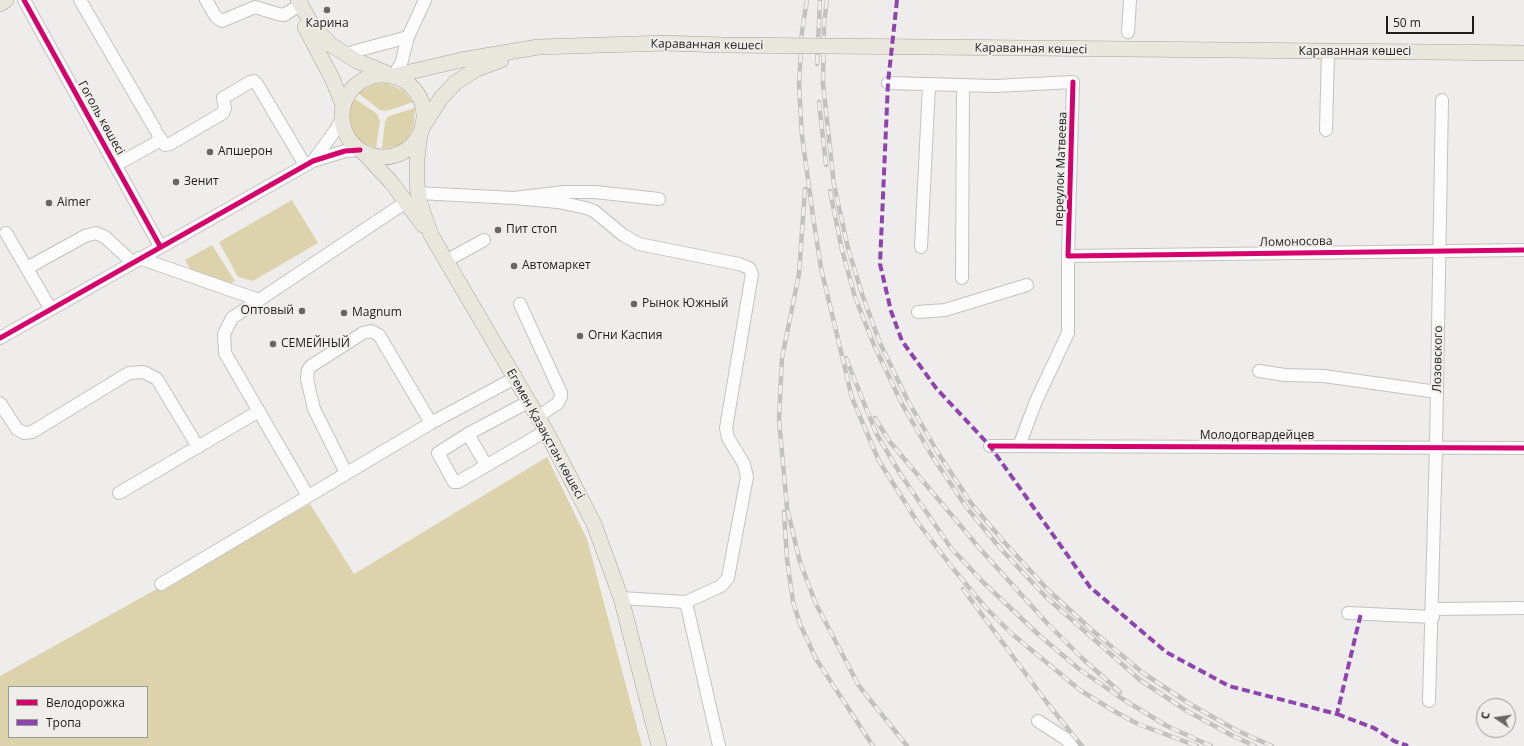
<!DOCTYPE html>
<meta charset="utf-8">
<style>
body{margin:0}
#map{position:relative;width:1524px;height:746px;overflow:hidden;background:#eeedeb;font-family:"Open Sans",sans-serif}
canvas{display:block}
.legend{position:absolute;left:8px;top:686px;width:140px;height:52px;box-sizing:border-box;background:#efeeea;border:1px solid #9b9a97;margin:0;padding:5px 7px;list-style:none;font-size:12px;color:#1d1d1b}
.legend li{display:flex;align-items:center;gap:8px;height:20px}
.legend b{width:20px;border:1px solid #9b9a97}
.north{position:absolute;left:1476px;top:698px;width:40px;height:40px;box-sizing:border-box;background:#efeeea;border:1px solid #9b9a97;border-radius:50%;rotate:283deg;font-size:11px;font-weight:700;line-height:16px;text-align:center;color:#1d1d1b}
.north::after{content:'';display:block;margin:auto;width:14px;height:18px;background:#666664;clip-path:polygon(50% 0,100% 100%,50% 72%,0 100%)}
.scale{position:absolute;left:1386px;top:16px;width:88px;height:18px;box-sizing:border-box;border:2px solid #1d1d1b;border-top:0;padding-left:5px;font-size:12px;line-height:14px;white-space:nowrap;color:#1d1d1b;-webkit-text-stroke:3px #efeeea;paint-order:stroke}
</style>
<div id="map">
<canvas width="1524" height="746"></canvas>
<ul class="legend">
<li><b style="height:5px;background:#d6006c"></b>Велодорожка</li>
<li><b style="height:5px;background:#8e44ad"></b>Тропа</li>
</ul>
<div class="north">С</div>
<div class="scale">50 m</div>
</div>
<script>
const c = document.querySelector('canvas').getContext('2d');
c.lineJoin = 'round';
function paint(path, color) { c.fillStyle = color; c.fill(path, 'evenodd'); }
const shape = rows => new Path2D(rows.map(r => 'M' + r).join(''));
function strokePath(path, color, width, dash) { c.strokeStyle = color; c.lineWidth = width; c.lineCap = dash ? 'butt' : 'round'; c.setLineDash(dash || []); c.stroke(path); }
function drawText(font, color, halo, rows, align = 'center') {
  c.font = font + ' "Open Sans",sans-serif'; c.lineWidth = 4; c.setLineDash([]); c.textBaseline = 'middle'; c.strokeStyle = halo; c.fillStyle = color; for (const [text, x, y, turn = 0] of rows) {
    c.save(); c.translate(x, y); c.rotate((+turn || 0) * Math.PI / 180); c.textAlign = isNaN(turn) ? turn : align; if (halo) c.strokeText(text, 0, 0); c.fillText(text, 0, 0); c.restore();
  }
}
const green = shape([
 [387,83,404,91,413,102,387,111,380,110,358,93,374,84],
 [354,98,377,114,380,120,376,148,360,141,352,131,349,111],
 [415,108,414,126,408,138,398,146,382,149,385,121,389,116],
 [292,200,318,243,253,281,238,277,219,242],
 [212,245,235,281,230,284,192,272,185,260],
 [547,457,587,539,642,746,0,746,0,676,310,504,354,574],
 [9,687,147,687,147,737,9,737]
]);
const minor = shape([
 [24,0,160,246],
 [80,0,155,129],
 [206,0,216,17,222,21,255,7,278,14,284,15,295,8],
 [1128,32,1130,0],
 [345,54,408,37],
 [393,76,401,64,408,37,425,0],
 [888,83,995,86,1073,82,1068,256,1068,333,1036,401,1019,446],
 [1326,130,1328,52],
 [158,135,165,145,170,144,223,113,225,108,223,98,250,82,254,81,257,84,305,165],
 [313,161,337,128,342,118],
 [116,165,161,140],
 [418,193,514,198,564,192,595,192,659,199],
 [514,198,558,202,586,208,594,211,623,235,639,244,739,264,749,268,752,274,726,428,728,438,744,464,747,477,729,572,728,578,721,586,686,602],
 [6,233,50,308],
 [921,247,929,85],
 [1068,256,1524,250],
 [139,258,259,300],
 [446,261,484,240],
 [27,268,85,236,96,233,105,237,132,262],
 [962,278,963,86],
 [520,304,561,393,561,397,557,404,537,417],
 [918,312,945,310,1027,285],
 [0,338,313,161,345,151,360,150],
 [1259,371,1285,375,1324,376,1437,392],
 [0,403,17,429,24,433,32,432,129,373,144,372,157,379,198,447],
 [468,434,438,453,454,482,458,482,546,431],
 [990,446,1524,448],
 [486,465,468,434,528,402],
 [346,473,314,409,307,379,308,370,311,366,363,333,371,331,379,335,431,423],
 [119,493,259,411],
 [308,496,225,353,224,334,232,318,406,202],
 [161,584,431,423,515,378],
 [621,598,686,602,719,746],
 [1433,609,1524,608],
 [1348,613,1433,617],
 [1429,701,1436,446,1442,100],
 [1038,721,1066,739,1072,746]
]);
const major = shape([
 [298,0,313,26,331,45,357,61,386,73],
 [0,4,6,0],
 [305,27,332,78,343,105],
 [928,47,1524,53],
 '342 116a41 41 0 1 1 82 0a41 41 0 1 1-82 0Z',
 [393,76,461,60,538,47,666,43,721,45],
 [424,125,441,98,456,82,477,69,501,60],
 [420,133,417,159,417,185,420,203,431,235,546,431,594,524,621,598,659,746],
 [363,152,391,182,423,225]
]);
const rail = shape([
 [807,0,802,31,799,85,802,136,814,223,821,268,852,398,879,461,918,523,955,571,986,608,1012,634,1080,690,1112,710,1138,724,1197,746],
 [827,0,824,23,823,84,834,185,848,248,862,294,880,343,908,401,938,453,971,503,1005,543,1048,590,1093,631,1143,673,1190,704,1236,730,1272,746],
 [817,64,820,0],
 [819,102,826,165],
 [805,189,799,274,782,358,779,420,787,508,800,562,816,604,859,686,907,746],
 [830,191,842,250,855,297,874,345,902,404,932,456,967,508,1000,548,1045,596,1140,680,1187,711,1233,736,1255,746],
 [846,358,876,433,901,475,951,548,983,582,1039,635,1079,669,1121,698,1167,726,1211,746],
 [875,418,890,442,981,550,1047,623,1084,660,1120,692],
 [784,512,787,559,793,602,800,624,816,659,873,746],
 [963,589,1048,704,1082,746]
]);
const majorBridge = shape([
 [721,45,928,47]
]);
const quiet = shape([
 [897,0,888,83,880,264,891,311,902,341,936,388,990,446,1090,587,1166,652,1229,686,1337,714,1361,613],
 [1337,714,1374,728,1394,741,1408,746]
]);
const cycleway = shape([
 [24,0,160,246],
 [1073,82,1068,256,1524,250],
 [0,338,313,161,345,151,360,150],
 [990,446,1524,448]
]);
const markers = [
 [327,10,4,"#666664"],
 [210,152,4,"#666664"],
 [176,182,4,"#666664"],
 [49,203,4,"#666664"],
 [498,230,4,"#666664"],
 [514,266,4,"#666664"],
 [634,304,4,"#666664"],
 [302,311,4,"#666664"],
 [344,313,4,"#666664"],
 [580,336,4,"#666664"],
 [273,344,4,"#666664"]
];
const poiNames = [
 ["Карина",327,24,"center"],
 ["Апшерон",218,152],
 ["Зенит",184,182],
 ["Aimer",57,203],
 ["Пит стоп",506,230],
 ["Автомаркет",522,266],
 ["Рынок Южный",642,304],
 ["Оптовый",294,311,"right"],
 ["Magnum",352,313],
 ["Огни Каспия",588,336],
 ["СЕМЕЙНЫЙ",281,344]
];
const streetNames = [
 ["Караванная көшесі",707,45,1],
 ["Караванная көшесі",1031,49,1],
 ["Караванная көшесі",1355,52],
 ["Гоголь көшесі",101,118,61],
 ["переулок Матвеева",1061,169,-88],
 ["Ломоносова",1296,242,-1],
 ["Лозовского",1438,359,-89],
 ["Егемен Қазақстан көшесі",545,434,61],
 ["Молодогвардейцев",1257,436]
];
paint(green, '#dcd3ac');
strokePath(minor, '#c2c2c0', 14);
strokePath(major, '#a9a492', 16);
strokePath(minor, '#fcfcfc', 12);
strokePath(major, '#e8e6dd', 15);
strokePath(rail, '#c2c2c0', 4.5);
strokePath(rail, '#efeeea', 3, [9]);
strokePath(majorBridge, '#a9a492', 16, []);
strokePath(majorBridge, '#e8e6dd', 15);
strokePath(quiet, '#8e44ad', 4, [8, 4]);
strokePath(cycleway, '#d6006c', 5);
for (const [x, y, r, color] of markers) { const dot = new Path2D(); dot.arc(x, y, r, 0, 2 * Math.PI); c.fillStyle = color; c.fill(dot); strokePath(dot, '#efeeea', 1.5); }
drawText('12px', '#1d1d1b', '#efeeea', poiNames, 'left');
drawText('12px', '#1d1d1b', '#efeeea', streetNames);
</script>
